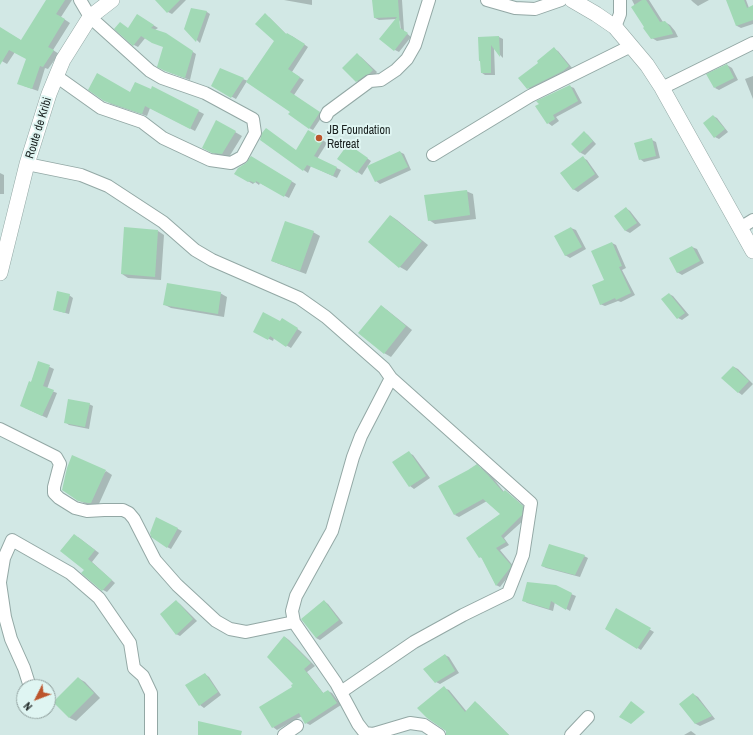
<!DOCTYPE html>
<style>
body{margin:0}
#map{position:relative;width:753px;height:735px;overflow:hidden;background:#d2e8e5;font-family:"Archivo Narrow",sans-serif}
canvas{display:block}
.north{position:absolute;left:16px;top:679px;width:40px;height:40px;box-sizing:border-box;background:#dff5f2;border:1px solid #90a09e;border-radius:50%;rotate:228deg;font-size:11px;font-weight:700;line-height:16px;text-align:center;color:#19201f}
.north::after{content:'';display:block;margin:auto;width:14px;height:18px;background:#bc552c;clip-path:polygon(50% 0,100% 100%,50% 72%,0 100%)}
</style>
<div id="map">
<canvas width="753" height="735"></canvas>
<div class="north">N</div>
</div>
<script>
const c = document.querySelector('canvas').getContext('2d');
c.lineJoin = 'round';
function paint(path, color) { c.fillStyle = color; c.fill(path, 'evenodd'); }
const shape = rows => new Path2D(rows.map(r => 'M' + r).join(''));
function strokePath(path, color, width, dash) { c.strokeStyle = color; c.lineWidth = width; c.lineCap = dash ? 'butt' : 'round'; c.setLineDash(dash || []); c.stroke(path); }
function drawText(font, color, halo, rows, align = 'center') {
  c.font = font + ' "Archivo Narrow",sans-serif'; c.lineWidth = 4; c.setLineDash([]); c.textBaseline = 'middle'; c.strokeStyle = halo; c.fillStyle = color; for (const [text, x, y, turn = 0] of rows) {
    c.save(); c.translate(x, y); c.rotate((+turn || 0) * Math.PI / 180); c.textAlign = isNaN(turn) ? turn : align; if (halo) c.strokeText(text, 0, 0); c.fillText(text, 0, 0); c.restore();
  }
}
const shadow = shape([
 [52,0,72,0,61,17,70,23,53,50,59,54,48,69,45,68,38,91,24,86,27,58,15,52,7,64,0,60,0,28,22,41],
 [162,0,186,0,172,14,168,12],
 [284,0,312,0,312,5],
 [373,0,402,0,404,31,411,37,399,52,395,50,397,19,379,20,375,18],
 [400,20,401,33,399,33,399,22],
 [632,0,649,0,663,22,665,22,670,25,675,31,678,37,657,41,652,38,646,28],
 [691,0,709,0,698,6,693,2],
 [737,0,746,0,749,8,753,6,753,24,741,28,737,26,728,3],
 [192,9,207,12,210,14,200,43,185,29],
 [269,17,287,35,292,36,308,47,292,72,304,80,294,95,323,115,313,130,309,128,291,111,247,81,236,99,212,86,243,79,248,81,275,41],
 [142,18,158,28,155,30,170,37,196,54,190,80,171,73,158,66,164,47,146,37,138,47,134,45,129,29],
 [499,37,503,39,503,58,501,56,494,48,495,75,485,75,482,73,479,38],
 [554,49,558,51,573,69,532,91,528,88,539,63],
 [357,55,361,57,377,72,374,76,361,84,357,81],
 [727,65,732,68,738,80,719,90,715,88],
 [753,76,753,99,745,79],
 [569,86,574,88,582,103,556,117,559,121,552,126,548,123],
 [153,88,204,114,195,131,150,108,147,116,111,104,105,100,152,91],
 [713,116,717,118,728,132,719,139,715,137],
 [216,121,242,136,229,157,220,156,209,151],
 [309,131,327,143,317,159,341,170,337,178,311,166,308,173,261,140,297,151],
 [584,132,588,135,596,144,585,155,581,153,572,144],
 [652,140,656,142,660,158,644,162,640,159],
 [352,148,371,161,362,175,339,159],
 [400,152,404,154,411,170,380,184,376,181],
 [251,157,296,184,289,198,260,183,259,185,255,182,253,184,236,174,247,164],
 [583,158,587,160,599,177,578,192,573,189],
 [0,173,4,175,4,194,0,194],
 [466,191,473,194,476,219,435,224,429,220],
 [626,208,630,211,641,225,630,233,626,231,615,216],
 [391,216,397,220,428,245,407,271,400,267,370,242],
 [571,228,576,230,586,249,570,258,565,255],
 [158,231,164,235,161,280,128,278,122,274],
 [313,232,320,236,306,274,279,264,272,261],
 [612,243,616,245,626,268,622,270,635,295,621,302,618,301,605,306,600,304],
 [692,247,697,249,704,263,682,275,677,272],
 [220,293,227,297,224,317,171,308,165,305],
 [669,294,673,296,689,315,682,320,678,318],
 [69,295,73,298,69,314,58,311,54,309],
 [381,306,387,310,412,330,391,357,384,353],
 [282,319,302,332,291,348,274,338,273,341,255,332,280,322],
 [39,362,54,369,47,389,57,393,47,418,25,408,31,383],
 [734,367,738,369,753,384,742,395,738,392],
 [89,404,93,406,89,429,69,425,65,422],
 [409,453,413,455,430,478,414,489,410,486,394,462],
 [481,468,493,478,504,492,505,491,509,494,527,509,526,518,504,538,509,545,500,550,515,568,500,587,496,585,482,558,480,557,501,514,487,501,459,517,455,515],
 [106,471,112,475,98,506,86,504,78,500],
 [156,518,182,531,171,549,167,547],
 [78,537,99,553,92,562,115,583,107,592,103,590,85,570],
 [584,556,588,558,580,577,546,568,542,566],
 [571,594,576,596,570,611,555,602,553,611,527,603,523,600],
 [176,601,180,604,197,621,180,636,176,634],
 [324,601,328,604,343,623,320,640,316,638],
 [616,610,654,632,641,650,606,629],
 [285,637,289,640,315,666,307,672,324,694,328,691,332,693,341,705,310,725,306,723,302,716,277,730,273,727,295,684],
 [445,655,449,657,459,673,440,684,436,682],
 [205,674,209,677,221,695,204,708,200,705],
 [78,678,85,682,100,698,76,721,70,718,54,702],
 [444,688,449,690,467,712,475,702,479,705,509,735,447,735],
 [693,694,698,697,715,719,700,726,696,724,681,705],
 [691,731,695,734,696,735,684,735]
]);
const building = shape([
 [46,0,65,0,56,14,65,19,48,47,54,50,43,67,40,66,32,89,17,84,26,59,9,50,0,65,0,27,21,40],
 [155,0,180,0,167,13],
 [372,0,398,0,400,28,408,33,394,51,379,39,397,17,374,18],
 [642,0,646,0,660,22,665,21,670,27,673,34,651,39,643,28,644,27,631,7],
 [726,0,744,0,747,8,753,5,753,20,736,26],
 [191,8,207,11,196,42,184,29],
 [265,13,286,34,287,33,305,44,288,69,300,77,290,92,320,112,309,129,288,114,290,112,246,82,274,41,255,24],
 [137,14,154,25,151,28,166,33,193,51,185,78,165,71,157,67,163,47,152,43,141,36,133,46,114,29,120,22,128,28],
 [499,36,500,57,491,45,491,73,481,73,480,61,479,61,478,37],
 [554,47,569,66,563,71,527,89,518,78,538,63,537,61],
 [357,53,373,70,369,74,366,75,356,82,342,68],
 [727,64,734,78,714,88,706,74],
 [220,68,244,78,231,98,211,86],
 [97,73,130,92,135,82,151,89,152,86,199,110,190,129,145,106,142,114,104,101,88,90],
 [570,85,578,101,553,115,555,119,547,124,535,106,539,104,536,101],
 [713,115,725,129,714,138,703,123],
 [216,120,236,131,222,154,212,153,202,148],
 [266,128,296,150,308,130,324,139,314,156,337,167,333,176,307,165,303,171,260,140,262,133],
 [584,131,593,141,580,153,571,144],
 [652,138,656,156,639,160,634,143],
 [348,144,368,158,357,173,337,159],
 [400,151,408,167,375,182,367,166],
 [251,156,292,181,284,197,256,181,255,183,250,181,248,182,234,174,238,168,246,163],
 [583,156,595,174,573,190,560,173],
 [467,190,470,215,428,221,424,195],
 [626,207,637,223,625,231,614,216],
 [390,215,422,241,399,268,368,242],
 [285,221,314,231,300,271,271,261],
 [124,227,158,230,155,277,121,274],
 [571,227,582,247,565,256,554,236],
 [612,242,622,266,619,267,631,293,616,300,615,298,600,305,592,285,604,280,591,251],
 [692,246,700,261,677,273,669,258],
 [167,283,221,292,218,314,163,305],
 [57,291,70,294,65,313,53,310],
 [669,293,685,313,677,319,661,299],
 [381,305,406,326,384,354,358,333],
 [263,312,280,321,282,318,298,328,286,347,270,336,268,340,253,332],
 [38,361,50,365,43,386,54,390,42,416,20,406,29,381,31,382],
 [733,366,749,381,738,393,721,378],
 [68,399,90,403,85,427,64,423],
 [409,451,426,476,409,487,392,462],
 [72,455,106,470,91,503,88,503,78,501,62,490,67,468],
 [477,464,488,475,503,492,505,490,523,506,522,515,501,536,506,542,496,548,511,565,510,568,496,586,481,557,479,558,466,538,500,514,483,499,454,515,438,486,468,470],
 [156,517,178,528,167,548,151,537,150,533],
 [74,534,95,550,88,559,112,580,102,591,81,573,84,570,60,551],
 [549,544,585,555,575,575,541,566],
 [527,582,556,585,572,593,566,610,551,601,549,609,522,601],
 [176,600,193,619,176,635,160,614],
 [324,600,339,620,316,638,301,619],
 [616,608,651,628,637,649,605,629],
 [284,636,311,663,304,669,323,693,328,690,337,703,305,724,299,713,272,728,259,707,292,687,291,685,293,684,267,657],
 [445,654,455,671,435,683,423,669],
 [205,673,218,692,199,706,185,685],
 [78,677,94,693,69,718,53,702],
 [444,686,465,712,475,701,509,735,446,735,446,731,443,729,427,718,417,708],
 [693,693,712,716,695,724,679,704],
 [631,701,645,712,631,724,619,717],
 [198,721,242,731,241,735,198,735]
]);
const minor = shape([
 [487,0,515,8,535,9,561,0],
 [615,27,620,14,620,0],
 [56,76,101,108,142,122,163,138,210,160,231,163,242,157,255,133,253,119,205,93,162,78,150,71,90,17,80,0],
 [662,88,753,43],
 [326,116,328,112,370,81,381,80,396,70,407,59,415,45,429,0],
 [433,155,530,96,631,46],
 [27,164,81,175,108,186,163,222,195,250,212,260,299,298,326,317,384,368,391,378,361,436,353,457,332,531,296,596,292,611,294,622,336,683,358,724,365,733,373,734,410,723,424,725,439,735],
 [740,228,753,220],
 [0,429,56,457,60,464,54,487,54,493,59,498,75,508,87,511,104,510,123,510,129,513,134,519,155,560,177,585,216,621,230,629,246,632,294,622],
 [0,582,4,558,12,540,70,573,99,598,130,643,134,668,143,676,151,693,151,735],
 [0,583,5,617,11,639,24,668,30,687],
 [341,692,414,642,463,615,508,593,523,555,531,503,391,378],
 [284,735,297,726],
 [571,735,588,717]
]);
const major = shape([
 [572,0,596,14,615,27,647,65,662,88,753,251],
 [0,273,27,164,49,94,63,60,90,17,112,0]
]);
const markers = [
 [319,138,4,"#bc552c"]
];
const streetNames = [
 ["Route de Kribi",39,128,-73]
];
const poiNames = [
 ["JB Foundation",327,131],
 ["Retreat",327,145]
];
paint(shadow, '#0003');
paint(building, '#a1d9b5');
strokePath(minor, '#93a8a5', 14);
strokePath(major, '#93a8a5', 16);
strokePath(minor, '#fff', 12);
strokePath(major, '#fff', 15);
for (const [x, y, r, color] of markers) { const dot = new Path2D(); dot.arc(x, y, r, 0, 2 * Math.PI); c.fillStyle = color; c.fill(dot); strokePath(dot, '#dff5f2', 1.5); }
drawText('12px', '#19201f', '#dff5f2', streetNames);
drawText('12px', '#19201f', '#dff5f2', poiNames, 'left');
</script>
